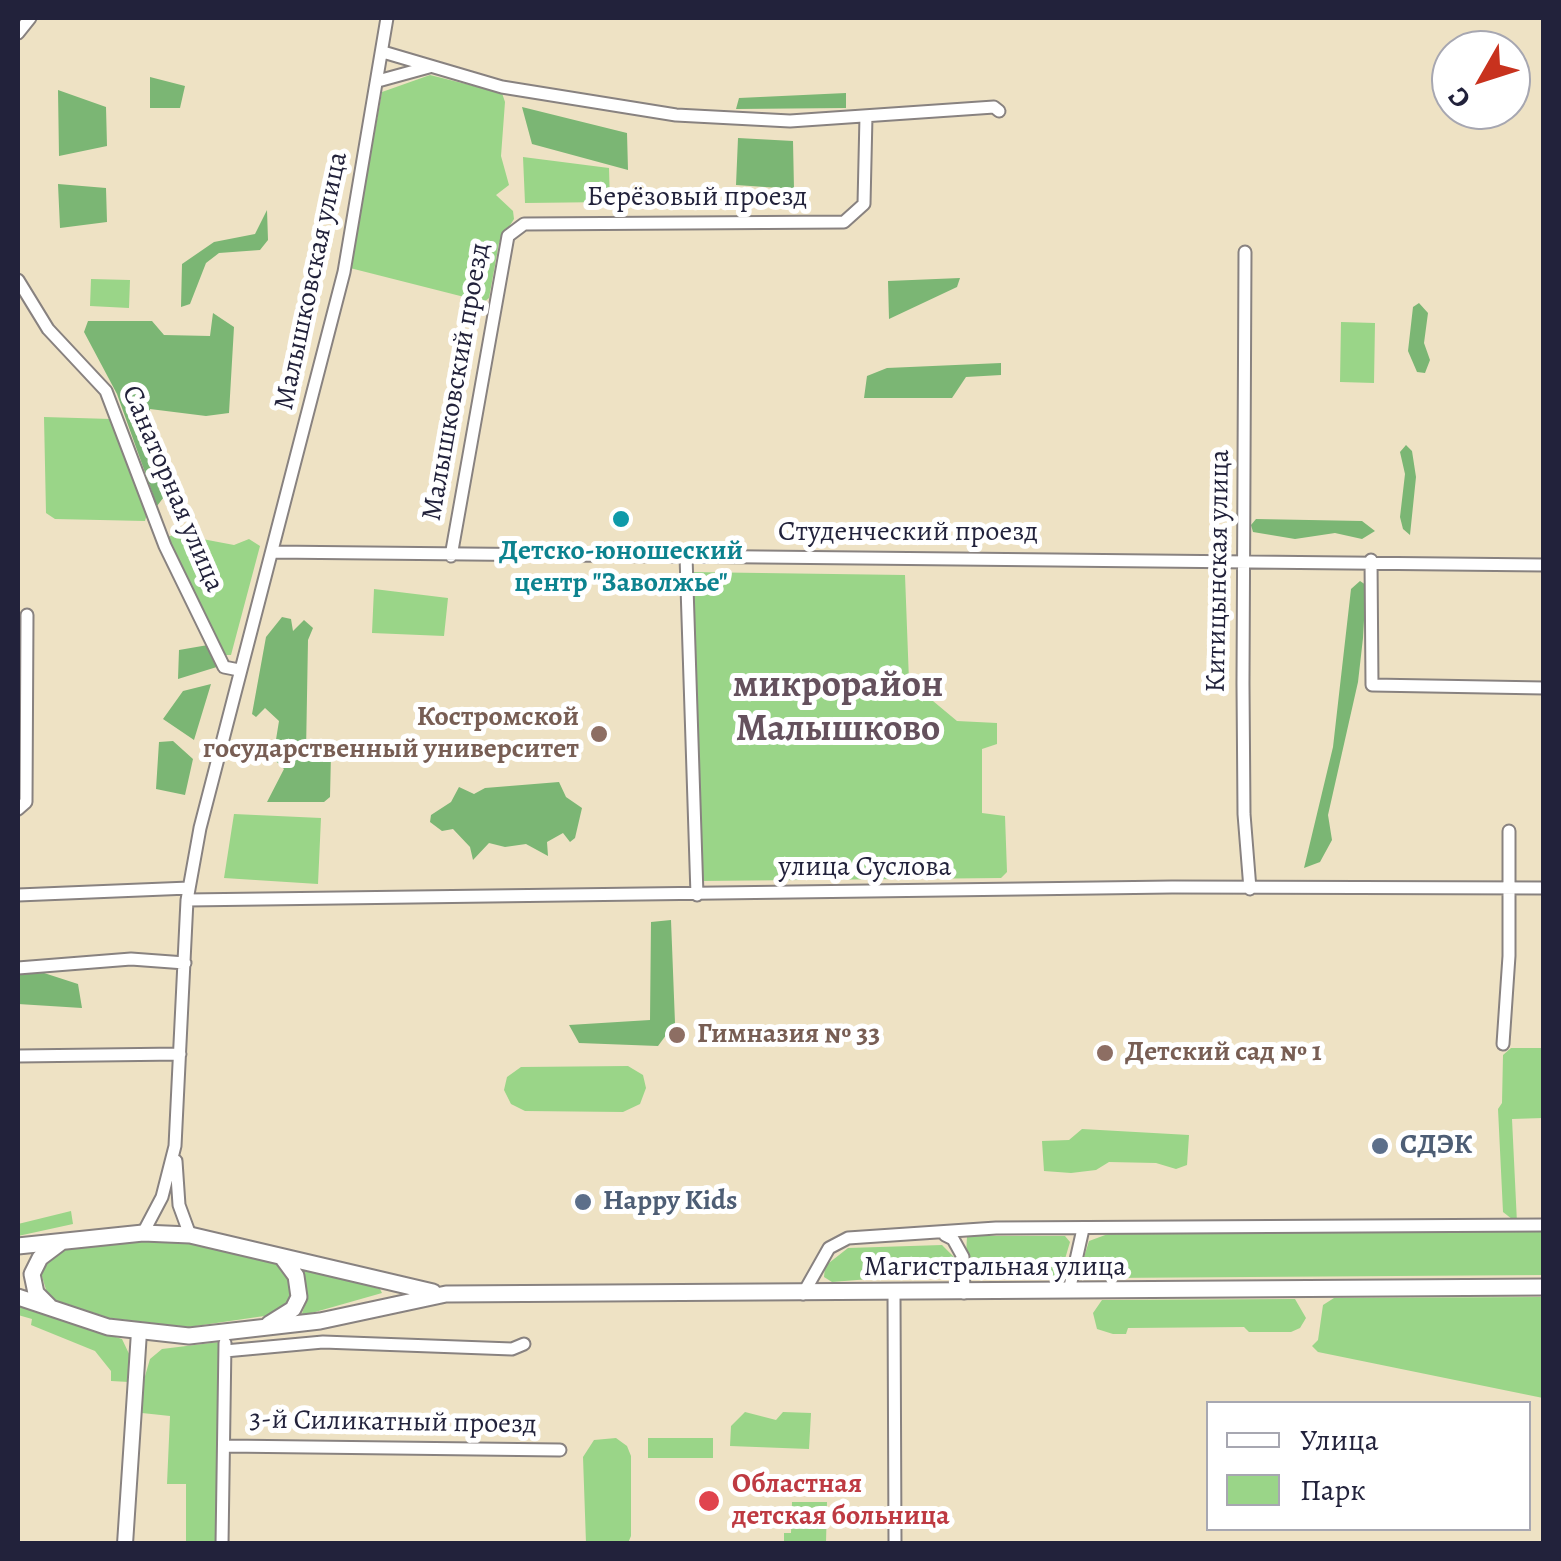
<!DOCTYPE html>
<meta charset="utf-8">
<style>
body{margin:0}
#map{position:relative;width:1561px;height:1561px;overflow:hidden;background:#eee2c4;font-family:Alegreya,serif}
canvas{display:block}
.frame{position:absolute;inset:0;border:20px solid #22223b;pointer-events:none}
.legend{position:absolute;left:1206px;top:1401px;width:325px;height:130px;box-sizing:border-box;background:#fff;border:2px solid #a7a7b1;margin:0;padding:12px 18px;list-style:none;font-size:30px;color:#22223b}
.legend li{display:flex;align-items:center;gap:20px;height:50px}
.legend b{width:50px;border:2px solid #a7a7b1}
.north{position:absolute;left:1431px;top:30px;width:100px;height:100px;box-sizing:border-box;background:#fff;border:2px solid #a7a7b1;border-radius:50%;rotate:231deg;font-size:28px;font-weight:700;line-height:40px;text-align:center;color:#22223b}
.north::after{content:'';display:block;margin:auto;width:35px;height:45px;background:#c8321e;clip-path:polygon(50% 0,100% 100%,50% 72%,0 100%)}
</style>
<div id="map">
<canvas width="1561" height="1561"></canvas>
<div class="frame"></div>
<ul class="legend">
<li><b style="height:12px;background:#fff"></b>Улица</li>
<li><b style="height:28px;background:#9ad588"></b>Парк</li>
</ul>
<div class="north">С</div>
</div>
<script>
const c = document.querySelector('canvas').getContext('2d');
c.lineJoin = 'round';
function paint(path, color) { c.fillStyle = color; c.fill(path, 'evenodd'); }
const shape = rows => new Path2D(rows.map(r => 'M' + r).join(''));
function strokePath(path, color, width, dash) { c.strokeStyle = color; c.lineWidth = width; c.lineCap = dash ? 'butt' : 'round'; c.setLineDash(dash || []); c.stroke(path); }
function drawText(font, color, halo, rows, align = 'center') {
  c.font = font + ' Alegreya,serif'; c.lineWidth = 10; c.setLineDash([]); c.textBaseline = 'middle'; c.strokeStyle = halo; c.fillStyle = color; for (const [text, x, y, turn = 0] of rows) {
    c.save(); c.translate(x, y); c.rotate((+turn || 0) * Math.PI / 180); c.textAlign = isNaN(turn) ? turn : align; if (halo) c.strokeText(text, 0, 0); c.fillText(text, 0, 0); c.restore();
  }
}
const green = shape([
 [430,75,502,93,505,102,501,156,509,185,496,195,513,211,514,219,499,243,489,298,484,302,350,268,382,92],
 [523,157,609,168,610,202,525,203],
 [91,279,130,280,129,308,90,306],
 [1341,322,1375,323,1374,383,1340,382],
 [44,417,111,419,147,514,145,521,55,519,46,513],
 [176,534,234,545,249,539,260,546,231,655,223,655,168,544,167,537],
 [690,572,905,575,909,681,957,721,997,723,997,744,982,749,982,813,1005,816,1007,872,1001,878,702,881],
 [374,589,448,598,444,636,372,633],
 [234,814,321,818,318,884,224,878],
 [1511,1048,1543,1048,1543,1118,1512,1119,1517,1223,1503,1212,1498,1109,1502,1103,1503,1055],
 [628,1066,643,1075,646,1088,640,1104,623,1112,525,1111,511,1104,504,1090,507,1077,521,1067],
 [1082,1129,1189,1135,1187,1165,1176,1169,1156,1163,1109,1162,1096,1170,1071,1173,1044,1171,1042,1141,1069,1140],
 [71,1211,73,1224,18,1236,18,1224],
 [1543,1230,1543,1275,1103,1278,1087,1274,1081,1267,1089,1241,1108,1234],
 [967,1236,1065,1236,1070,1242,1060,1276,986,1277,966,1256],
 [124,1240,194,1241,277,1262,288,1271,292,1295,281,1310,271,1315,189,1327,109,1318,58,1302,47,1293,40,1270,48,1257,64,1249],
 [942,1245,956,1259,947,1279,907,1276,832,1282,824,1277,825,1266,848,1248],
 [302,1268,380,1289,382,1293,301,1316,308,1297],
 [1543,1297,1543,1398,1318,1352,1312,1346,1318,1340,1323,1305,1334,1298],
 [1295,1299,1306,1318,1300,1328,1291,1332,1249,1332,1244,1327,1128,1328,1126,1334,1113,1334,1097,1329,1093,1313,1102,1300],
 [18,1306,122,1339,131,1358,129,1382,111,1381,111,1371,95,1351,31,1325,32,1319,18,1315],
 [219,1342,219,1543,186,1543,186,1484,167,1484,170,1416,142,1413,143,1383,150,1359,162,1349],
 [745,1412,776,1420,783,1412,811,1413,809,1449,730,1446,731,1426],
 [616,1438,627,1446,631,1456,631,1536,628,1543,586,1543,583,1457,594,1440],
 [648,1438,713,1438,713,1458,648,1458],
 [792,1502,827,1502,826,1543,784,1543,784,1533,791,1533]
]);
const forest = shape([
 [150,77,185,86,180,108,150,108],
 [58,90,106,107,107,146,59,156],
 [846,93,846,108,736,109,739,98],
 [522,107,627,133,628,170,532,144],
 [738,138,793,141,794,189,736,185],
 [58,184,106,188,107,222,60,228],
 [267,210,268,240,260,250,219,253,206,263,190,304,181,307,182,264,214,242,255,234],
 [960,278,957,287,889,319,888,281],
 [1419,303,1428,313,1424,343,1430,360,1425,373,1417,372,1408,351,1413,307],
 [213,313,234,327,229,413,206,416,150,409,147,444,167,493,157,506,117,394,84,332,88,321,152,321,164,335,210,336],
 [1001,363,1001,375,966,377,952,398,864,398,867,376,887,368],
 [1406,445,1412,451,1416,477,1410,535,1403,529,1400,517,1405,474,1400,452],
 [1256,519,1362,521,1375,531,1362,539,1335,533,1295,539,1253,532,1251,525],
 [1360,581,1366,585,1363,638,1358,682,1328,815,1332,840,1320,862,1304,868,1333,747,1351,589],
 [282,617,291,619,293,631,304,620,313,628,308,640,306,752,331,754,330,797,324,802,267,802,284,769,273,758,279,721,265,708,256,717,252,714,266,637],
 [208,645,220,666,178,679,179,650],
 [211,684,194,740,163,719,183,691],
 [173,741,193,759,185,795,156,789,159,742],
 [559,782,566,797,582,808,575,838,570,842,563,833,547,842,548,856,526,844,505,847,489,843,473,860,470,847,453,829,442,831,430,822,431,815,451,802,459,787,474,794,485,788],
 [671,920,675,1023,658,1046,579,1043,569,1025,650,1020,651,922],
 [44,973,78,984,82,1008,18,1004,18,974]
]);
const minor = shape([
 [18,33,30,18],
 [383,52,502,87,676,115,790,121,994,107,999,111],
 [378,81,429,67],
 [1245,252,1243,683,1244,814,1250,889],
 [18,280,48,329,106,391,165,546,224,667,239,670],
 [272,552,1544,565],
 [451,556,508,236,524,224,844,222,864,204,866,116],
 [686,556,697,895],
 [1371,560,1372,685,1544,688],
 [18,809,26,802,27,615],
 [18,895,189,888],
 [187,900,1172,887,1544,888],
 [18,968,131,959,185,963],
 [1503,1044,1509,956,1509,831],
 [18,1056,180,1054],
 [176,1161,179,1205,190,1235],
 [143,1233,162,1197,175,1146,187,900,200,828,344,272,387,18],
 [945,1235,953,1239,963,1257,964,1293],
 [1069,1291,1083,1229],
 [894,1293,895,1544],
 [803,1294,829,1248,848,1238,996,1228,1544,1225],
 [225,1351,323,1342,512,1349,524,1344],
 [226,1446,560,1450],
 [222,1544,225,1343]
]);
const major = shape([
 [125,1544,139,1332]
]);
const highway = shape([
 [18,1246,143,1233,190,1235,433,1292],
 [18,1297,108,1327,189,1336,320,1321,446,1294,1544,1287],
 [49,1306,36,1293,32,1274,40,1258,60,1243],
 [269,1324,293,1309,299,1297,296,1276,282,1257]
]);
const markers = [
 [621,519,10,"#0f9aa8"],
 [599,734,10,"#8d6e63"],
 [677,1035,10,"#8d6e63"],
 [1105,1053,10,"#8d6e63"],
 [1380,1146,10,"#5c6f8a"],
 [583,1202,10,"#5c6f8a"],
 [709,1501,12,"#e0444e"]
];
const streetNames = [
 ["Берёзовый проезд",697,198],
 ["Малышковская улица",312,281,-78],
 ["Малышковский проезд",457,382,-80],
 ["Санаторная улица",172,489,67],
 ["Студенческий проезд",908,533],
 ["Китицынская улица",1219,571,-89],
 ["улица Суслова",865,868],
 ["Магистральная улица",995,1268],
 ["3-й Силикатный проезд",393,1423,1]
];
const cultureNames = [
 ["Детско-юношеский",621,552],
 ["центр \"Заволжье\"",621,584]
];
const educationNames = [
 ["Костромской",579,718,"right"],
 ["государственный университет",579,750,"right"],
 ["Гимназия № 33",697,1035],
 ["Детский сад № 1",1125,1053]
];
const serviceNames = [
 ["СДЭК",1400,1146],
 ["Happy Kids",603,1202]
];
const healthNames = [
 ["Областная",732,1485],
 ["детская больница",732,1517]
];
const districtNames = [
 ["микрорайон",838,687],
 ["Малышково",838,731]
];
paint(green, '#9ad588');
paint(forest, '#7bb674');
strokePath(minor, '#888280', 15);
strokePath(major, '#888280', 18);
strokePath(highway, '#888280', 19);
strokePath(minor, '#fff', 11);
strokePath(major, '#fff', 14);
strokePath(highway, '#fff', 15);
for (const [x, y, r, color] of markers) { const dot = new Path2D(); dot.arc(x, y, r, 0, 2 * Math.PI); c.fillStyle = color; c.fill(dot); strokePath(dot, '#fff', 4); }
drawText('28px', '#22223b', '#fff', streetNames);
drawText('bold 28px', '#0d838f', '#fff', cultureNames);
drawText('bold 28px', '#785e54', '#fff', educationNames, 'left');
drawText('bold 28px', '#4e5e75', '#fff', serviceNames, 'left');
drawText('bold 28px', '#be3a42', '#fff', healthNames, 'left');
drawText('bold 38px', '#65515d', '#fff', districtNames);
</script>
